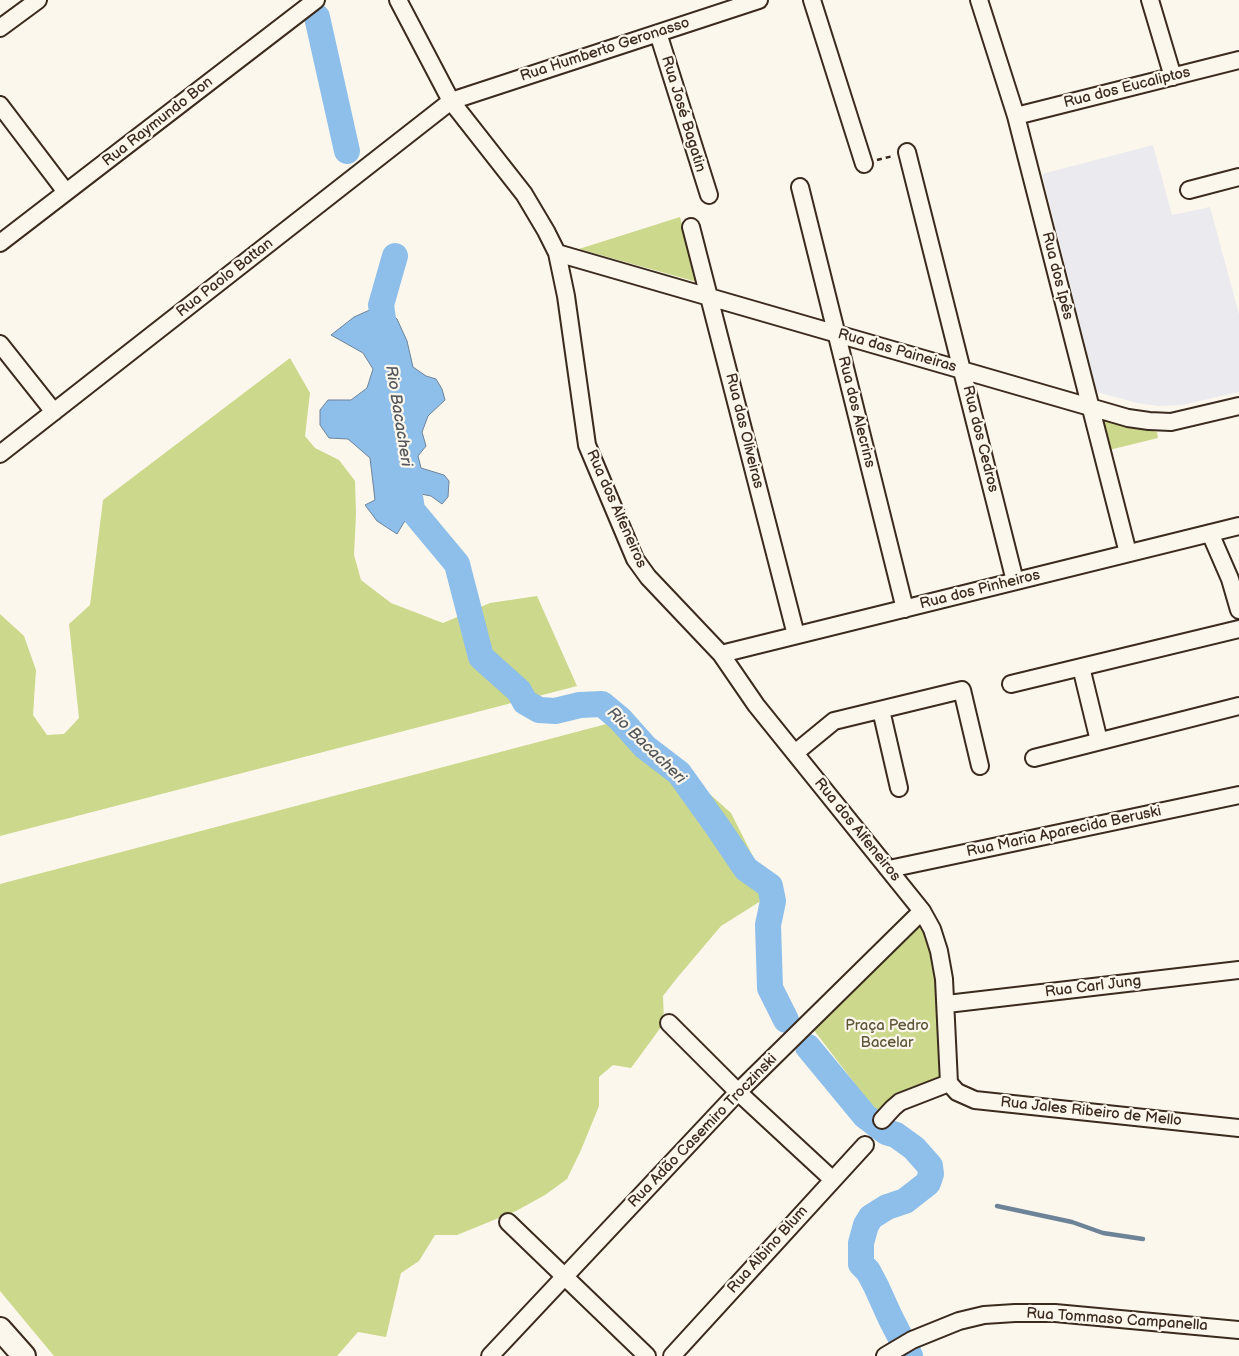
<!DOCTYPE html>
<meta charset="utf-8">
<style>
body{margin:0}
canvas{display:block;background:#fbf7ec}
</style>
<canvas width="1239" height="1356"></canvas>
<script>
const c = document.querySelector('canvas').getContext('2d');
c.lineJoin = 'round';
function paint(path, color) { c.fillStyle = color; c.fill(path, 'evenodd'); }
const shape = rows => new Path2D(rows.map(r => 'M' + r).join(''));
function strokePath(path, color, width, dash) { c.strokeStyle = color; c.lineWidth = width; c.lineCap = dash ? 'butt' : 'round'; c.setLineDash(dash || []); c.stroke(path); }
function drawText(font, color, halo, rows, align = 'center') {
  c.font = font + ' "Balsamiq Sans",sans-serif'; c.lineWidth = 4.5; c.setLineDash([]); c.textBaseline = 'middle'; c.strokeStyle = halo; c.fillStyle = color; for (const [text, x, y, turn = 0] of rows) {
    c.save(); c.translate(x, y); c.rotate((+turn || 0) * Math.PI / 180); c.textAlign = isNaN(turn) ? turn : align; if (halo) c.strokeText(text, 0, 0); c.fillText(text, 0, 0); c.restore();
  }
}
const built = shape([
 [1153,145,1172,215,1210,207,1239,314,1239,392,1182,405,1159,406,1137,403,1097,392,1042,174]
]);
const green = shape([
 [680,217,697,282,579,249],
 [290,358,310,393,305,436,315,448,339,460,355,481,356,514,354,555,361,580,391,603,443,623,490,603,537,596,577,686,0,836,0,614,24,636,36,670,33,715,47,735,64,734,79,718,69,624,90,605,103,500],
 [1101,418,1157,432,1158,438,1109,450],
 [614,722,657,747,731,813,772,894,721,926,677,978,663,996,664,1023,631,1068,613,1065,599,1077,599,1106,581,1150,567,1179,545,1195,516,1211,457,1235,435,1235,419,1261,401,1273,386,1337,358,1332,337,1356,54,1356,0,1291,0,884],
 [921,924,934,953,945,1081,879,1115,813,1029]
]);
const water = shape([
 [381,305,397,319,407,341,413,367,426,376,436,379,442,389,445,400,428,416,422,432,426,446,418,456,421,468,444,475,449,481,448,497,442,504,431,496,421,494,397,534,377,521,365,505,375,500,370,458,348,439,329,438,320,425,320,410,328,400,351,400,367,388,373,369,363,353,331,335,354,317,381,305]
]);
const stream = shape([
 [928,1183,935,1186],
 [997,1206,1072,1222,1103,1233,1143,1239]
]);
const river = shape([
 [317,17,347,151],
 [386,340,381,305,395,256],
 [407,475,412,510,457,564,481,657,519,691,525,702,539,710,555,711,580,705,602,704,620,719,645,747,679,773,719,829,746,869,770,886,773,901,768,925,770,988,786,1020],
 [808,1047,865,1116,886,1132,896,1135,914,1148,930,1166,931,1174,928,1183,905,1201,887,1207,871,1217,866,1225,861,1243,861,1264,868,1271,876,1286,890,1317,910,1356]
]);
const path = shape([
 [877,160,893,156]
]);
const street = shape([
 [398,0,451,101,524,194,546,231,557,253,566,296,587,445,635,559,648,577,721,654,756,705,922,911,932,929,939,951,944,979,949,1083],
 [812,0,864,164],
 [979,0,1016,116,1128,553],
 [1150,0,1173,77],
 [0,28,38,0],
 [658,33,709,195],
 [0,105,66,192],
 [1016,116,1239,60],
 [907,152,1015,581],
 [800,187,905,609],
 [1189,190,1239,177],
 [691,227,796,635],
 [0,243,316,0],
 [557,253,1128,418,1149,421,1171,422,1239,406],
 [0,344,54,412],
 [0,454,451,101,759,0],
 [1210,533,1230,579,1239,610],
 [721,654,1239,526],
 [1081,667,1099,741],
 [1011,684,1239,629],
 [881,710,899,788],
 [795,753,834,721,962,690,980,766],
 [1034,758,1239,706],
 [889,869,1239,795],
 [947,1004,1239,970],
 [669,1023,738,1092,833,1180],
 [949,1083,957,1092,975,1100,1239,1128],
 [882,1120,893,1108,900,1102,949,1083],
 [508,1222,647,1356],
 [490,1356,738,1092,922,911],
 [672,1356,865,1145],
 [885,1356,912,1340,959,1321,984,1315,1015,1313,1055,1313,1239,1330]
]);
const secondary = shape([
 [0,1329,24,1356]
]);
const streetNames = [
 ["Rua Humberto Geronasso",605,50,-18],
 ["Rua dos Eucaliptos",1127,88,-14],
 ["Rua José Bagatin",683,114,73],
 ["Rua Raymundo Bon",158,122,-38],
 ["Rua dos Ipês",1057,276,76],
 ["Rua Paolo Battan",225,278,-38],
 ["Rua das Paineiras",897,351,16],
 ["Rua dos Alecrins",856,412,76],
 ["Rua das Oliveiras",744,431,76],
 ["Rua dos Cedros",980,439,76],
 ["Rua dos Alfeneiros",616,509,66],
 ["Rua dos Pinheiros",980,590,-14],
 ["Rua dos Alfeneiros",857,830,51],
 ["Rua Maria Aparecida Beruski",1064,832,-12],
 ["Rua Carl Jung",1093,987,-7],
 ["Rua Jales Ribeiro de Mello",1091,1112,6],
 ["Rua Adão Casemiro Troczinski",703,1131,-46],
 ["Rua Albino Blum",768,1250,-48],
 ["Rua Tommaso Campanella",1117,1320,4]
];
const parkNames = [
 ["Praça Pedro",887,1026],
 ["Bacelar",887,1043]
];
const waterNames = [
 ["Rio Bacacheri",398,416,81],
 ["Rio Bacacheri",646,746,44]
];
paint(built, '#ebebef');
paint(green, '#ccd88b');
paint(water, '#8ebfea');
strokePath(water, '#6d8398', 1);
strokePath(stream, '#6d8398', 4.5);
strokePath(river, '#8ebfea', 26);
strokePath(street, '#3b2a1e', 20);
strokePath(secondary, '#3b2a1e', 26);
strokePath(path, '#3b2a1e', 2.5, [5, 4]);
strokePath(street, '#fbf7ec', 16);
strokePath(secondary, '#fbf7ec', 22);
drawText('15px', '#3b2a1e', '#fbf7ec', streetNames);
drawText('15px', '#5f5639', '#fbf7ec', parkNames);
drawText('italic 16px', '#54575b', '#fbf7ec', waterNames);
</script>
